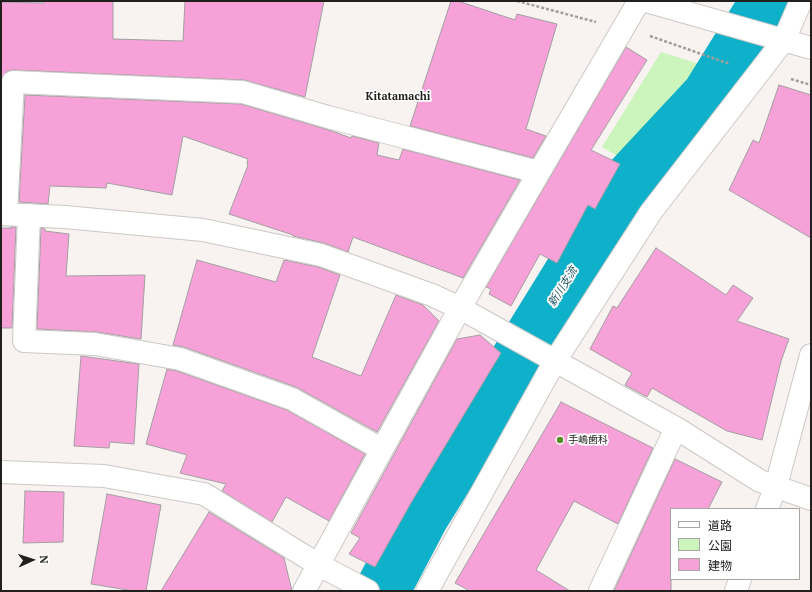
<!DOCTYPE html>
<meta charset="utf-8">
<style>
body{margin:0}
#map{position:relative;width:812px;height:592px;overflow:hidden;background:#f8f3f1;font-family:"PT Serif","Noto Sans JP",serif}
canvas{display:block}
.frame{position:absolute;inset:0;border:2px solid #21201f;pointer-events:none}
.legend{position:absolute;left:670px;top:508px;width:130px;height:72px;box-sizing:border-box;background:#fff;border:1px solid #a6a6a5;margin:0;padding:5px 7px;list-style:none;font-size:12px;color:#21201f}
.legend li{display:flex;align-items:center;gap:8px;height:20px}
.legend b{width:20px;border:1px solid #a6a6a5}
.north{position:absolute;left:12px;top:540px;width:40px;height:40px;-webkit-text-stroke:3px #fff;paint-order:stroke;rotate:87deg;font-size:11px;font-weight:700;line-height:16px;text-align:center;color:#21201f}
.north::after{content:'';display:block;margin:auto;width:14px;height:18px;background:#21201f;clip-path:polygon(50% 0,100% 100%,50% 72%,0 100%)}
</style>
<div id="map">
<canvas width="812" height="592"></canvas>
<div class="frame"></div>
<ul class="legend">
<li><b style="height:5px;background:#fff"></b>道路</li>
<li><b style="height:11px;background:#cbf5bd"></b>公園</li>
<li><b style="height:11px;background:#f6a2d8"></b>建物</li>
</ul>
<div class="north">N</div>
</div>
<script>
const c = document.querySelector('canvas').getContext('2d');
c.lineJoin = 'round';
function paint(path, color) { c.fillStyle = color; c.fill(path, 'evenodd'); }
const shape = rows => new Path2D(rows.map(r => 'M' + r).join(''));
function strokePath(path, color, width, dash) { c.strokeStyle = color; c.lineWidth = width; c.lineCap = dash ? 'butt' : 'round'; c.setLineDash(dash || []); c.stroke(path); }
function drawText(font, color, halo, rows, align = 'center') {
  c.font = font + ' "PT Serif","Noto Sans JP",serif'; c.lineWidth = 3.5; c.setLineDash([]); c.textBaseline = 'middle'; c.strokeStyle = halo; c.fillStyle = color; for (const [text, x, y, turn = 0] of rows) {
    c.save(); c.translate(x, y); c.rotate((+turn || 0) * Math.PI / 180); c.textAlign = isNaN(turn) ? turn : align; if (halo) c.strokeText(text, 0, 0); c.fillText(text, 0, 0); c.restore();
  }
}
const green = shape([
 [661,52,706,66,631,164,602,147]
]);
const river = shape([
 [382,591,422,515,626,185,709,96,768,1]
]);
const building = shape([
 [45,1,113,1,113,39,183,41,185,1,324,1,305,97,244,80,14,70,7,71,1,80,1,2,44,3,45,1],
 [451,1,458,1,515,20,517,14,557,24,526,129,546,136,533,158,410,126,451,1],
 [626,47,647,60,591,150,620,164,595,209,588,205,557,263,540,254,511,306,489,294,491,289,486,287,626,47],
 [779,85,811,95,811,238,729,190,753,140,759,143,779,85],
 [25,95,241,104,332,131,351,138,352,136,379,143,377,155,399,160,403,149,520,180,463,278,353,237,348,252,324,243,293,236,293,235,229,214,248,165,247,164,248,159,183,136,172,195,107,183,106,188,50,186,48,204,19,202,25,95],
 [11,227,16,227,12,328,1,328,1,228,11,228,11,227],
 [41,228,45,229,45,231,69,234,66,276,145,275,141,339,96,332,37,329,41,228],
 [656,248,726,295,733,285,753,298,737,321,789,339,781,361,762,440,727,431,652,388,647,397,625,385,632,373,590,349,613,306,617,308,656,248],
 [197,260,276,282,284,260,318,267,340,275,312,357,361,376,396,295,423,305,439,321,377,432,296,387,184,347,173,345,197,260],
 [480,335,501,353,411,503,375,567,349,554,360,538,351,533,457,339,480,335],
 [81,356,139,364,134,444,110,442,109,448,74,446,81,356],
 [167,369,177,371,287,410,365,454,329,521,286,497,272,522,222,491,226,484,180,473,187,455,146,444,167,369],
 [561,402,653,448,618,524,574,501,536,570,570,591,470,591,455,583,561,402],
 [675,459,722,482,708,509,671,509,671,591,614,591,675,459],
 [25,491,64,492,63,542,23,543,25,491],
 [107,494,161,505,146,591,134,591,91,584,107,494],
 [209,512,284,558,292,591,161,591,209,512]
]);
const path = shape([
 [517,1,596,22],
 [650,36,730,64],
 [791,79,811,85]
]);
const minor = shape([
 [646,1,811,48],
 [1,214,65,217,203,230,321,255,432,295,460,308,676,428,760,481,811,499],
 [6,214,13,82,243,92,328,117,538,172],
 [29,215,24,341,95,344,180,359,292,399,381,449],
 [1,472,104,476,204,494,319,565,368,591],
 [767,509,776,486,811,355],
 [304,591,460,308,639,1],
 [427,591,555,361,651,212,784,40,801,1],
 [600,591,676,428],
 [736,591,740,579]
]);
const markers = [
 [560,440,4,"#578c26"]
];
const poiNames = [
 ["手嶋歯科",568,440]
];
const neighbourhoodNames = [
 ["Kitatamachi",398,97]
];
const waterNames = [
 ["新川支流",563,287,-58]
];
paint(green, '#cbf5bd');
strokePath(river, '#0eb1c9', 55);
paint(building, '#f6a2d8');
strokePath(building, '#a29ea1', 1);
strokePath(minor, '#ccc8c6', 24);
strokePath(path, '#a19e9c', 2.5, [3, 2]);
strokePath(minor, '#fff', 22);
for (const [x, y, r, color] of markers) { const dot = new Path2D(); dot.arc(x, y, r, 0, 2 * Math.PI); c.fillStyle = color; c.fill(dot); strokePath(dot, '#fff', 1.5); }
drawText('10px', '#21201f', '#fff', poiNames, 'left');
drawText('bold 11px', '#21201f', '#fff', neighbourhoodNames);
drawText('italic 11px', '#205863', '#fff', waterNames);
</script>
